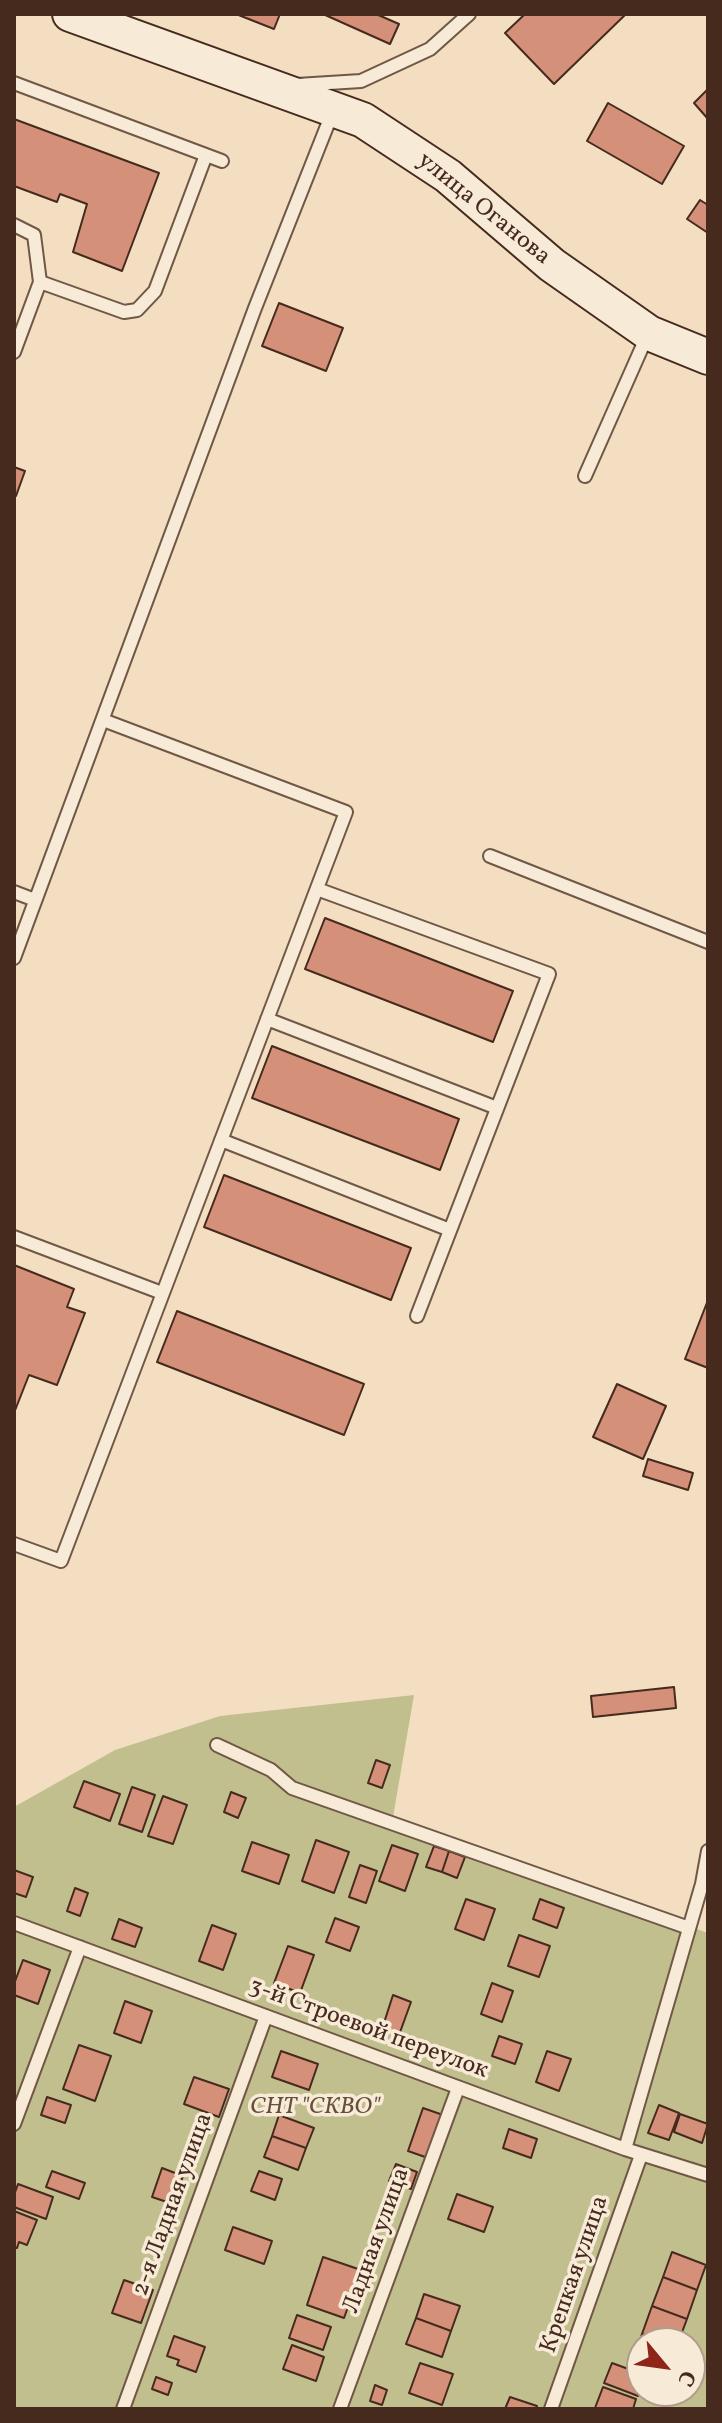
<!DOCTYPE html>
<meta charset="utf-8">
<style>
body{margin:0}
#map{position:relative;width:722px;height:2423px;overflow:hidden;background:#f3dec1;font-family:Vollkorn,serif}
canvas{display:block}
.frame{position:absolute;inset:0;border:16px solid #452a1d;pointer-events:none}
.north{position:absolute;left:626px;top:2327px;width:80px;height:80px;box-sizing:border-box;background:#f7ead7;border:2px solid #b09d8d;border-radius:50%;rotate:119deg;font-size:22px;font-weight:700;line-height:32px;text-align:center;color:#452a1d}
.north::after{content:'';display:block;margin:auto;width:28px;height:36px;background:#8f2418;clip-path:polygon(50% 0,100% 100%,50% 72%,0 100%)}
</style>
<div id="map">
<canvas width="722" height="2423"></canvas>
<div class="frame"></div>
<div class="north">С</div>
</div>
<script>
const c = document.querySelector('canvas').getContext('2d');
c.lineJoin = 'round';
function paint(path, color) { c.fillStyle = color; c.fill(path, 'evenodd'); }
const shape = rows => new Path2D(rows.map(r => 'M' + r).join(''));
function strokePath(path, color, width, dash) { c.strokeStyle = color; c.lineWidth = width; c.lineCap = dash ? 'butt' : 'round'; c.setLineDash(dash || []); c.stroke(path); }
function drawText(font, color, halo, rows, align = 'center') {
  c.font = font + ' Vollkorn,serif'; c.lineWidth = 7; c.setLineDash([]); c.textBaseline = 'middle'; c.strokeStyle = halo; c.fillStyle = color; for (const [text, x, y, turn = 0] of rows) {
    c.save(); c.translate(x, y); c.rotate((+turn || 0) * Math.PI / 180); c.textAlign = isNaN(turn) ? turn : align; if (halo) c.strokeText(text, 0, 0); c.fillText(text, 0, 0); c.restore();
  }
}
const green = shape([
 [414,1695,393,1817,708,1933,708,2409,14,2409,14,1807,115,1750,220,1716],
 [642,2343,690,2343,690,2391,642,2391]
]);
const building = shape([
 [236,14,280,14,274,29,236,14],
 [323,14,376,14,399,24,390,44,323,14],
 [525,14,626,14,554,84,505,33,525,14],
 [708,89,708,119,694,103,708,89],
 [608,103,684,146,662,184,587,141,608,103],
 [14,119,159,173,122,271,73,252,87,204,60,194,57,202,14,186,14,119],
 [700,200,708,205,708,233,687,219,700,200],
 [279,303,343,328,326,371,262,346,279,303],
 [14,467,25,471,16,496,14,495,14,467],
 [325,918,513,991,493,1042,305,969,325,918],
 [272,1046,459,1119,440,1170,252,1098,272,1046],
 [224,1175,411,1248,391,1300,204,1227,224,1175],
 [14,1265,74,1289,67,1307,85,1313,57,1385,29,1375,14,1413,14,1265],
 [708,1300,708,1368,685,1359,708,1300],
 [177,1311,364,1384,344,1435,157,1362,177,1311],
 [617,1384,666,1406,643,1459,593,1437,617,1384],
 [648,1459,693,1473,688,1490,643,1476,648,1459],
 [674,1687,676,1708,593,1717,591,1696,674,1687],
 [376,1760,390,1765,382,1788,368,1783,376,1760],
 [84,1781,120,1794,110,1821,74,1807,84,1781],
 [132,1787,155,1795,142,1832,119,1824,132,1787],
 [231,1792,246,1798,238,1818,224,1812,231,1792],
 [163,1796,187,1805,173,1844,148,1836,163,1796],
 [316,1840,349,1852,334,1893,302,1881,316,1840],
 [252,1842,289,1855,279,1884,242,1871,252,1842],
 [392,1845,418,1854,405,1891,379,1881,392,1845],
 [434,1846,449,1851,442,1872,426,1867,434,1846],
 [449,1851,465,1857,457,1878,442,1872,449,1851],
 [360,1865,377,1871,366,1903,349,1897,360,1865],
 [14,1870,33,1877,26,1897,14,1893,14,1870],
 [75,1888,88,1893,80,1916,67,1911,75,1888],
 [466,1899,495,1909,484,1940,455,1929,466,1899],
 [540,1899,564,1908,557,1928,533,1919,540,1899],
 [335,1918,359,1927,350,1951,326,1942,335,1918],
 [119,1919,142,1928,135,1947,112,1939,119,1919],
 [212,1925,236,1934,223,1970,199,1961,212,1925],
 [519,1935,550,1946,539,1977,508,1966,519,1935],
 [288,1946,314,1955,300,1993,274,1983,288,1946],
 [23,1960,50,1970,38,2004,14,1995,14,1984,23,1960],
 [492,1983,513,1991,502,2022,481,2014,492,1983],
 [393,1995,411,2002,399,2035,382,2029,393,1995],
 [125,2001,152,2011,141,2043,114,2033,125,2001],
 [499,2036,522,2044,515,2064,492,2056,499,2036],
 [79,2045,111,2056,95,2101,63,2089,79,2045],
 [281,2051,318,2064,309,2090,272,2077,281,2051],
 [547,2051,571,2059,559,2091,536,2082,547,2051],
 [194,2077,229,2089,219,2117,184,2104,194,2077],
 [47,2097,71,2105,65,2123,41,2115,47,2097],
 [659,2105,679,2113,669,2140,648,2133,659,2105],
 [423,2108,443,2115,428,2158,408,2151,423,2108],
 [680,2114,708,2124,702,2143,674,2132,680,2114],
 [279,2115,314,2128,306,2148,272,2136,279,2115],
 [509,2129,537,2139,531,2158,503,2148,509,2129],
 [272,2136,306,2148,298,2170,264,2157,272,2136],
 [396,2164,417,2172,411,2189,389,2181,396,2164],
 [162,2168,183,2176,173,2204,152,2197,162,2168],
 [52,2171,85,2183,79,2199,46,2187,52,2171],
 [259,2171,282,2179,275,2200,251,2191,259,2171],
 [18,2184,53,2197,46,2219,14,2207,14,2195,18,2184],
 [457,2194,493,2207,484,2232,448,2219,457,2194],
 [14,2211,37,2220,27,2245,19,2242,17,2248,14,2247,14,2211],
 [233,2227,272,2241,264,2264,225,2250,233,2227],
 [672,2252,706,2265,697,2290,663,2277,672,2252],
 [323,2257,361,2270,357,2282,364,2284,355,2310,348,2307,344,2318,307,2305,323,2257],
 [663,2277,697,2290,687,2319,652,2306,663,2277],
 [124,2280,153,2290,141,2323,112,2313,124,2280],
 [424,2294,460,2306,451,2331,416,2318,424,2294],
 [652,2306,687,2319,678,2343,667,2343,642,2334,652,2306],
 [297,2315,331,2327,323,2350,289,2338,297,2315],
 [416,2318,451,2331,442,2357,406,2344,416,2318],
 [642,2334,667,2343,642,2343,642,2366,632,2362,642,2334],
 [174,2336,205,2347,196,2372,177,2365,179,2360,167,2356,174,2336],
 [292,2345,324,2357,316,2381,283,2369,292,2345],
 [420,2363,453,2374,442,2405,409,2393,420,2363],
 [612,2363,642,2374,638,2396,604,2383,612,2363],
 [156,2377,172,2383,168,2395,152,2389,156,2377],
 [375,2385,387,2390,382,2405,370,2401,375,2385],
 [603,2387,636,2399,633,2409,595,2408,603,2387],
 [510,2397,537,2406,536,2409,505,2409,510,2397]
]);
const lane = shape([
 [14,83,222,161],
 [297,85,361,81,430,49,469,14],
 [14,225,34,235,40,282,124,312,137,310,155,291,206,155],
 [14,352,40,282],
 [585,476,647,336],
 [490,856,708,942],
 [317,889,549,974,417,1316],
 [14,892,35,900],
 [14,958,255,308,333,111],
 [267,1019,497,1108],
 [221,1140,450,1230],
 [14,1237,162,1293],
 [14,1544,61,1561,346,812,103,720],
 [217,1745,271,1770,292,1788,689,1928],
 [14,1923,625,2149,708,2175],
 [14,2124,80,1947],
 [625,2149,702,1884,708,1851],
 [123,2409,266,2016],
 [340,2409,458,2088],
 [551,2409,641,2155]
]);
const secondary = shape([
 [70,14,363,120,448,176,552,265,649,333,708,357]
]);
const streetNames = [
 ["улица Оганова",483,210,39],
 ["3-й Строевой переулок",368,2030,20],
 ["2-я Ладная улица",174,2205,-70],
 ["Ладная улица",378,2241,-70],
 ["Крепкая улица",576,2275,-71]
];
const parkNames = [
 ["СНТ \"СКВО\"",315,2109]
];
paint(green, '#c2bf8e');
paint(building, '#d49078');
strokePath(building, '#452a1d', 2);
strokePath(lane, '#705746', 16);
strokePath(secondary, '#452a1d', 38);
strokePath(lane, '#f7ead7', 12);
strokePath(secondary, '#f7ead7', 34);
drawText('24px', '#452a1d', '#f7ead7', streetNames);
drawText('italic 24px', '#644f39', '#f7ead7', parkNames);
</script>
